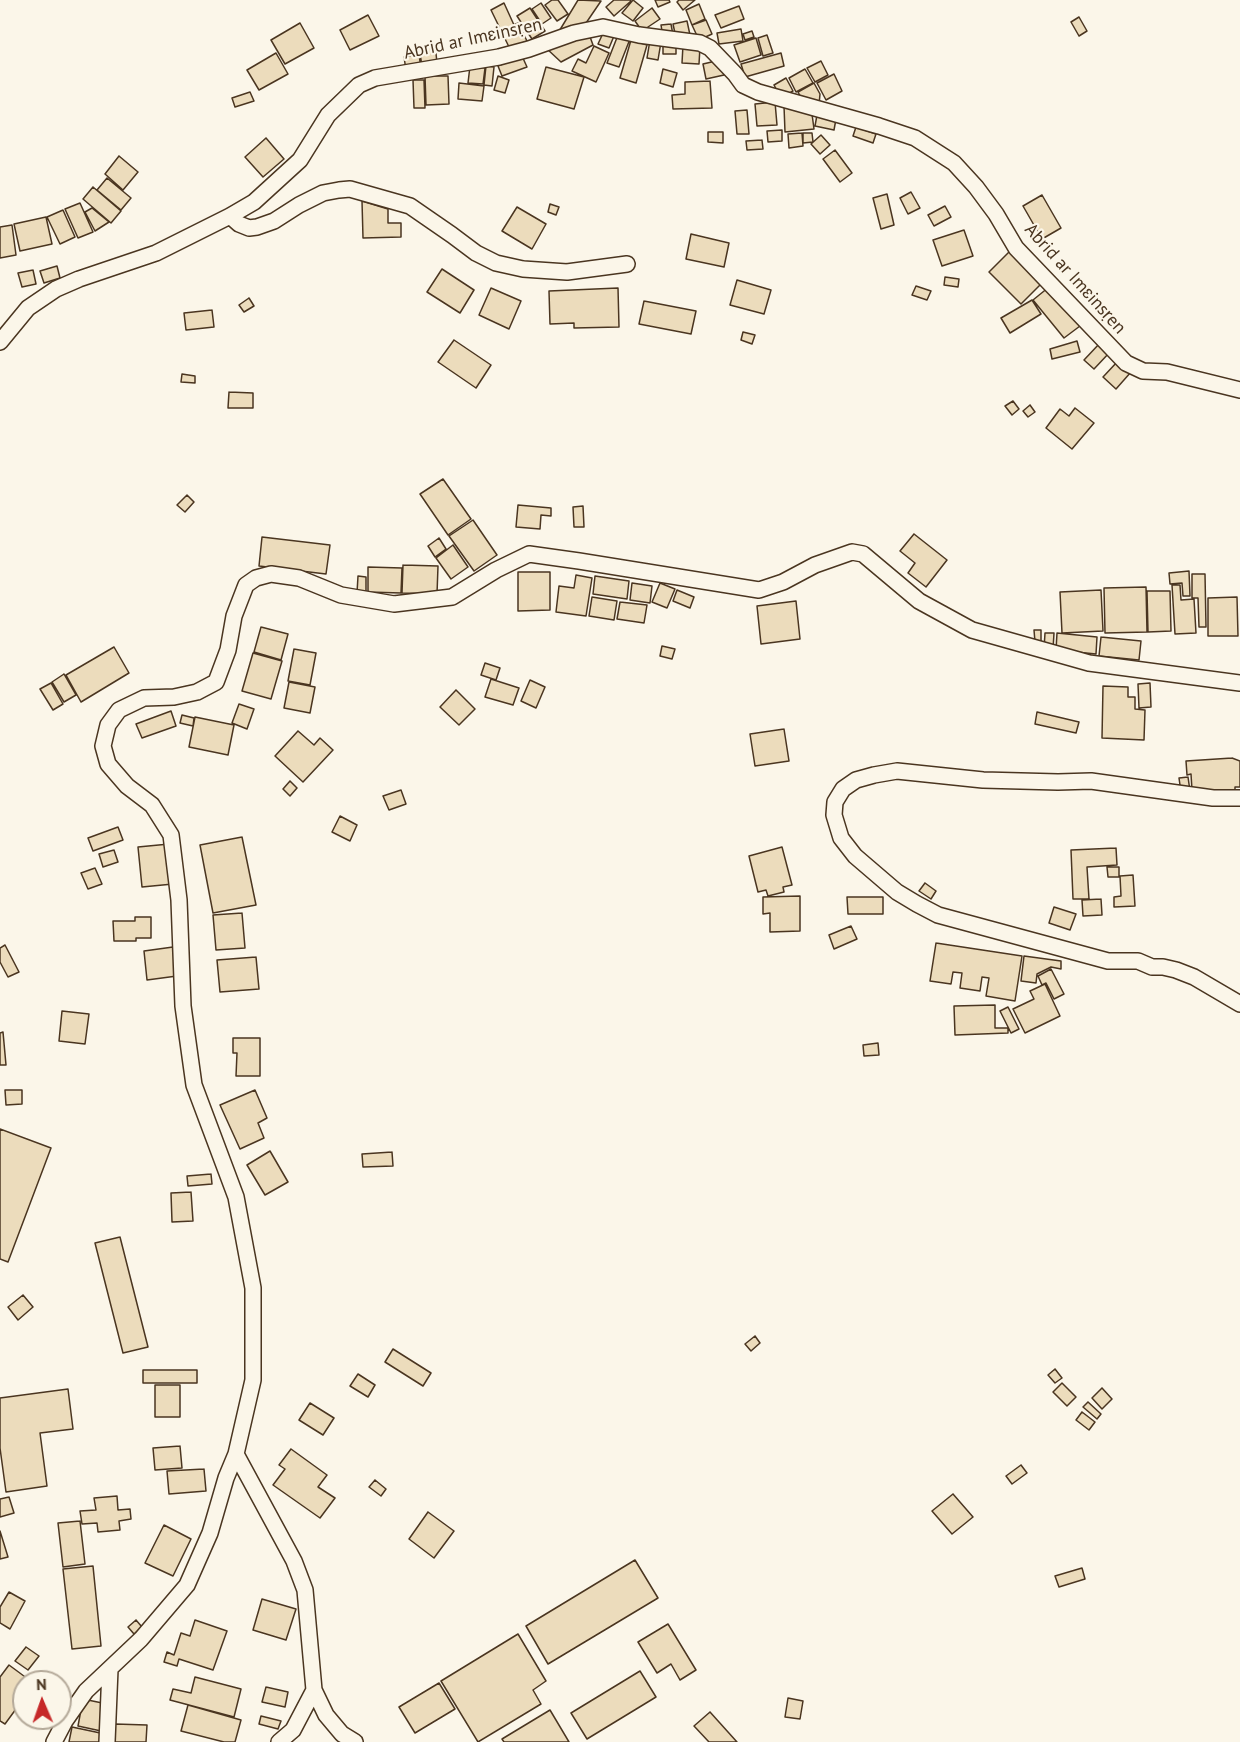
<!DOCTYPE html>
<meta charset="utf-8">
<style>
body{margin:0}
#map{position:relative;width:1240px;height:1742px;overflow:hidden;background:#fbf6e9;font-family:"PT Sans",sans-serif}
canvas{display:block}
.north{position:absolute;left:12px;top:1670px;width:60px;height:60px;box-sizing:border-box;background:#fbf6e9;border:2px solid #b4a999;border-radius:50%;rotate:358deg;font-size:16px;font-weight:700;line-height:24px;text-align:center;color:#4a3520}
.north::after{content:'';display:block;margin:auto;width:21px;height:27px;background:#c62828;clip-path:polygon(50% 0,100% 100%,50% 72%,0 100%)}
</style>
<div id="map">
<canvas width="1240" height="1742"></canvas>
<div class="north">N</div>
</div>
<script>
const c = document.querySelector('canvas').getContext('2d');
c.lineJoin = 'round';
function paint(path, color) { c.fillStyle = color; c.fill(path, 'evenodd'); }
const shape = rows => new Path2D(rows.map(r => 'M' + r).join(''));
function strokePath(path, color, width, dash) { c.strokeStyle = color; c.lineWidth = width; c.lineCap = dash ? 'butt' : 'round'; c.setLineDash(dash || []); c.stroke(path); }
function drawText(font, color, halo, rows, align = 'center') {
  c.font = font + ' "PT Sans",sans-serif'; c.lineWidth = 4.5; c.setLineDash([]); c.textBaseline = 'middle'; c.strokeStyle = halo; c.fillStyle = color; for (const [text, x, y, turn = 0] of rows) {
    c.save(); c.translate(x, y); c.rotate((+turn || 0) * Math.PI / 180); c.textAlign = isNaN(turn) ? turn : align; if (halo) c.strokeText(text, 0, 0); c.fillText(text, 0, 0); c.restore();
  }
}
const building = shape([
 [552,0,558,0,568,14,557,21,545,5,552,0],
 [578,0,601,1,584,26,558,33,578,0],
 [614,0,630,0,631,1,614,16,606,7,614,0],
 [633,0,643,8,633,21,622,13,633,0],
 [655,0,669,0,670,2,658,7,655,0],
 [679,0,695,0,683,10,677,2,679,0],
 [504,3,514,25,518,23,527,41,510,49,491,10,504,3],
 [541,3,551,18,542,24,532,9,541,3],
 [699,4,705,19,692,25,686,10,699,4],
 [739,6,744,19,721,28,715,15,739,6],
 [530,8,545,31,532,39,517,16,530,8],
 [652,8,660,19,642,31,635,21,652,8],
 [368,15,379,36,350,50,340,30,368,15],
 [1079,17,1087,31,1079,36,1071,22,1079,17],
 [706,20,712,34,699,40,692,25,706,20],
 [687,21,690,35,676,38,673,24,687,21],
 [300,23,314,48,285,64,271,40,300,23],
 [671,24,673,35,663,37,661,25,671,24],
 [741,29,743,41,719,44,717,33,741,29],
 [604,31,614,36,609,48,598,44,604,31],
 [752,31,754,37,745,40,743,34,752,31],
 [589,34,593,45,561,62,546,48,589,34],
 [618,35,630,39,619,67,607,63,618,35],
 [767,35,773,53,763,56,758,38,767,35],
 [756,38,761,55,740,62,734,45,756,38],
 [631,40,647,45,636,83,620,78,631,40],
 [650,40,661,42,658,60,647,58,650,40],
 [663,42,676,42,676,54,663,54,663,42],
 [435,44,437,63,422,66,419,47,435,44],
 [683,45,700,47,699,64,682,63,683,45],
 [594,46,609,53,596,82,572,71,578,59,586,63,594,46],
 [276,53,288,74,259,90,247,70,276,53],
 [781,53,784,66,745,77,741,64,781,53],
 [419,55,421,68,406,70,404,57,419,55],
 [522,56,527,67,502,76,498,66,522,56],
 [720,60,724,75,706,79,703,64,720,60],
 [821,61,828,75,815,82,807,68,821,61],
 [470,66,485,68,483,84,468,83,470,66],
 [486,66,494,67,492,86,484,85,486,66],
 [546,67,584,77,574,109,537,99,546,67],
 [663,69,677,73,673,87,660,83,663,69],
 [805,69,813,83,796,92,789,78,805,69],
 [834,74,842,91,826,100,817,83,834,74],
 [425,76,448,76,449,104,426,105,425,76],
 [498,76,509,80,505,93,494,90,498,76],
 [786,78,793,91,781,98,774,85,786,78],
 [413,80,424,80,425,108,414,108,413,80],
 [710,81,712,108,673,109,672,95,685,94,685,82,710,81],
 [459,83,484,86,482,101,458,99,459,83],
 [814,83,820,94,819,105,804,103,798,92,814,83],
 [250,92,254,101,235,107,232,98,250,92],
 [775,102,777,125,757,126,755,104,775,102],
 [784,106,812,114,814,129,785,132,784,106],
 [747,110,749,134,737,134,735,111,747,110],
 [817,115,836,119,834,130,815,126,817,115],
 [856,127,876,134,873,143,853,136,856,127],
 [782,130,782,141,768,142,767,131,782,130],
 [708,132,723,132,723,143,708,142,708,132],
 [802,133,803,146,789,148,788,134,802,133],
 [803,133,812,133,813,142,803,143,803,133],
 [821,135,830,145,820,154,811,144,821,135],
 [266,138,284,159,263,177,245,157,266,138],
 [762,140,763,149,747,150,746,141,762,140],
 [835,150,852,173,840,182,823,159,835,150],
 [119,156,138,172,123,190,105,174,119,156],
 [107,178,131,198,121,210,97,190,107,178],
 [93,187,121,211,111,223,83,199,93,187],
 [911,192,920,208,908,214,900,198,911,192],
 [887,194,894,225,881,229,873,198,887,194],
 [1042,195,1061,228,1042,239,1023,206,1042,195],
 [362,201,388,209,388,223,401,223,401,237,363,238,362,201],
 [80,203,93,232,78,238,65,209,80,203],
 [550,204,559,207,556,215,548,212,550,204],
 [945,206,951,217,934,226,928,215,945,206],
 [517,207,546,224,532,249,502,231,517,207],
 [92,208,109,222,95,231,85,212,92,208],
 [63,210,75,237,60,244,47,217,63,210],
 [46,217,52,244,20,251,14,224,46,217],
 [12,225,16,255,0,258,0,227,12,225],
 [964,230,973,256,942,266,933,240,964,230],
 [691,234,729,243,724,267,686,259,691,234],
 [1010,251,1042,283,1021,304,989,272,1010,251],
 [57,266,60,278,44,283,40,271,57,266],
 [442,269,474,290,460,313,427,292,442,269],
 [33,270,36,284,22,287,18,273,33,270],
 [945,277,959,279,958,287,944,285,945,277],
 [737,280,771,290,764,314,730,305,737,280],
 [916,286,931,291,927,300,912,295,916,286],
 [1049,287,1080,326,1064,338,1033,300,1049,287],
 [491,288,521,301,509,329,479,315,491,288],
 [618,288,619,327,574,328,574,323,550,324,549,291,618,288],
 [249,298,254,306,244,312,239,305,249,298],
 [1032,300,1041,314,1010,333,1001,318,1032,300],
 [644,301,696,311,691,334,639,324,644,301],
 [212,310,214,327,186,330,184,313,212,310],
 [743,332,755,335,752,344,741,340,743,332],
 [454,340,491,365,476,388,438,362,454,340],
 [1077,341,1080,352,1052,359,1050,349,1077,341],
 [1100,343,1110,352,1094,369,1084,360,1100,343],
 [1118,361,1131,372,1116,389,1103,377,1118,361],
 [182,374,195,376,195,383,181,382,182,374],
 [229,392,253,393,253,408,228,408,229,392],
 [1013,401,1019,409,1012,415,1005,406,1013,401],
 [1030,405,1035,412,1028,417,1023,411,1030,405],
 [1075,408,1094,423,1072,449,1046,428,1060,409,1069,416,1075,408],
 [443,479,471,519,448,535,420,494,443,479],
 [187,495,194,502,185,512,177,505,187,495],
 [518,505,551,508,551,516,541,515,540,529,516,527,518,505],
 [583,506,584,527,574,527,573,507,583,506],
 [473,520,497,555,474,571,449,536,473,520],
 [914,534,947,560,926,587,908,573,915,563,900,551,914,534],
 [262,537,330,545,326,574,259,566,262,537],
 [439,538,446,549,435,557,428,546,439,538],
 [453,545,468,567,451,579,436,558,453,545],
 [403,565,438,566,437,594,402,593,403,565],
 [368,567,402,568,401,593,368,592,368,567],
 [1189,571,1190,596,1183,596,1182,583,1170,584,1169,573,1189,571],
 [518,572,550,572,550,610,518,611,518,572],
 [1192,574,1205,574,1206,627,1199,627,1198,598,1192,598,1192,574],
 [576,575,592,578,586,616,556,612,559,586,574,588,576,575],
 [358,576,366,577,366,593,357,593,358,576],
 [595,576,629,581,627,599,593,594,595,576],
 [632,583,652,586,650,603,630,600,632,583],
 [660,583,675,589,667,608,652,602,660,583],
 [1172,585,1180,585,1181,600,1194,599,1196,633,1175,634,1172,585],
 [1146,587,1147,632,1105,633,1104,588,1146,587],
 [677,590,694,597,690,608,673,601,677,590],
 [1101,590,1103,631,1062,633,1060,592,1101,590],
 [1147,591,1170,591,1171,631,1148,632,1147,591],
 [592,597,617,601,614,620,589,616,592,597],
 [1237,597,1238,636,1208,636,1208,598,1237,597],
 [796,601,800,639,761,644,757,606,796,601],
 [620,602,647,605,644,623,617,619,620,602],
 [261,627,288,634,281,660,254,652,261,627],
 [1034,630,1041,630,1041,642,1035,642,1034,630],
 [1045,633,1054,633,1053,649,1044,649,1045,633],
 [1057,633,1097,637,1096,654,1056,650,1057,633],
 [1101,637,1141,641,1139,660,1099,656,1101,637],
 [662,646,675,649,672,659,660,656,662,646],
 [114,647,129,673,81,702,66,675,114,647],
 [294,649,316,653,310,685,288,681,294,649],
 [253,653,282,661,271,699,242,691,253,653],
 [485,663,500,668,496,680,481,675,485,663],
 [64,674,76,695,64,702,52,682,64,674],
 [491,679,519,688,513,705,485,697,491,679],
 [530,680,545,687,536,708,521,701,530,680],
 [289,682,315,687,310,713,284,708,289,682],
 [51,683,63,704,53,710,40,689,51,683],
 [1150,683,1151,707,1139,708,1138,684,1150,683],
 [1103,686,1128,687,1128,697,1135,697,1135,709,1145,710,1144,740,1102,738,1103,686],
 [456,690,475,709,459,725,440,707,456,690],
 [239,704,254,709,247,729,232,723,239,704],
 [171,711,176,726,142,738,136,724,171,711],
 [1037,712,1079,722,1076,733,1035,724,1037,712],
 [182,715,194,718,193,726,180,723,182,715],
 [195,717,234,725,228,755,189,747,195,717],
 [784,729,789,761,755,766,750,734,784,729],
 [298,731,314,745,320,738,333,750,303,782,275,756,298,731],
 [1232,758,1240,761,1240,787,1235,787,1235,790,1205,793,1204,789,1192,790,1191,774,1187,775,1186,761,1232,758],
 [1188,777,1190,791,1181,792,1179,778,1188,777],
 [290,781,297,788,290,796,283,789,290,781],
 [401,790,406,804,389,810,383,796,401,790],
 [340,816,357,825,350,841,332,832,340,816],
 [118,827,123,840,93,851,88,838,118,827],
 [242,837,256,905,213,913,200,845,242,837],
 [169,844,173,884,142,887,138,847,169,844],
 [782,847,792,885,783,887,784,892,768,896,766,890,758,892,749,856,782,847],
 [1116,848,1117,865,1087,867,1089,899,1073,899,1071,850,1116,848],
 [114,850,118,862,103,867,99,854,114,850],
 [1107,867,1119,867,1119,877,1108,877,1107,867],
 [95,868,102,884,88,889,81,873,95,868],
 [1133,875,1135,906,1114,907,1114,897,1121,896,1120,876,1133,875],
 [925,883,936,891,931,899,919,891,925,883],
 [800,896,800,931,770,932,770,913,763,914,763,897,800,896],
 [847,897,883,897,883,914,848,914,847,897],
 [1101,899,1102,915,1083,916,1082,900,1101,899],
 [1054,907,1076,914,1070,930,1049,923,1054,907],
 [242,913,245,948,216,950,213,915,242,913],
 [135,917,151,917,151,938,136,938,136,941,114,941,113,921,135,921,135,917],
 [851,926,857,939,834,949,829,935,851,926],
 [936,943,1022,956,1015,1001,986,996,989,978,982,977,980,991,960,988,962,973,953,972,951,984,930,981,936,943],
 [5,945,19,972,8,977,0,962,0,948,5,945],
 [173,947,177,976,147,980,144,951,173,947],
 [1024,956,1061,961,1061,969,1051,967,1037,974,1036,983,1021,981,1024,956],
 [256,957,259,989,220,992,217,960,256,957],
 [1051,969,1064,994,1054,999,1046,983,1042,985,1038,976,1051,969],
 [1045,984,1060,1016,1025,1033,1013,1009,1034,999,1030,991,1045,984],
 [995,1005,995,1028,1008,1028,1008,1033,955,1035,954,1006,995,1005],
 [1008,1007,1019,1029,1011,1033,1000,1011,1008,1007],
 [62,1011,89,1014,85,1044,59,1041,62,1011],
 [3,1032,6,1065,0,1065,0,1033,3,1032],
 [233,1038,260,1038,260,1076,236,1076,237,1053,233,1053,233,1038],
 [878,1043,879,1055,864,1056,863,1045,878,1043],
 [5,1090,22,1090,22,1104,6,1105,5,1090],
 [255,1090,267,1118,258,1123,264,1138,240,1149,220,1105,255,1090],
 [0,1129,51,1148,8,1262,0,1259,0,1129],
 [270,1151,288,1182,265,1195,247,1165,270,1151],
 [392,1152,393,1166,363,1167,362,1154,392,1152],
 [211,1174,212,1184,188,1186,187,1176,211,1174],
 [191,1192,193,1221,172,1222,171,1193,191,1192],
 [120,1237,148,1347,123,1353,95,1243,120,1237],
 [23,1295,33,1307,18,1320,8,1307,23,1295],
 [755,1336,760,1343,751,1351,745,1344,755,1336],
 [393,1349,431,1373,423,1386,385,1362,393,1349],
 [1055,1369,1062,1378,1055,1383,1048,1375,1055,1369],
 [143,1370,197,1370,197,1383,143,1383,143,1370],
 [358,1374,375,1385,368,1397,350,1386,358,1374],
 [1062,1383,1076,1397,1067,1406,1053,1392,1062,1383],
 [155,1385,180,1385,180,1417,155,1417,155,1385],
 [1102,1388,1112,1399,1102,1409,1092,1398,1102,1388],
 [68,1389,73,1429,40,1433,47,1486,6,1492,0,1448,0,1398,68,1389],
 [1088,1402,1101,1414,1097,1419,1083,1407,1088,1402],
 [310,1403,334,1418,323,1435,299,1420,310,1403],
 [1082,1412,1095,1422,1089,1430,1076,1420,1082,1412],
 [180,1446,182,1468,155,1470,153,1448,180,1446],
 [291,1449,327,1475,318,1487,335,1498,320,1518,273,1485,285,1469,279,1465,291,1449],
 [1021,1465,1027,1473,1012,1484,1006,1476,1021,1465],
 [204,1469,206,1491,169,1494,167,1471,204,1469],
 [375,1480,386,1489,381,1496,369,1487,375,1480],
 [953,1494,973,1517,952,1534,932,1511,953,1494],
 [117,1496,118,1510,130,1509,131,1519,119,1521,120,1530,98,1532,97,1523,82,1524,80,1511,96,1510,94,1498,117,1496],
 [9,1497,14,1513,0,1517,0,1499,9,1497],
 [428,1512,454,1531,434,1558,409,1539,428,1512],
 [80,1521,85,1564,63,1567,58,1523,80,1521],
 [164,1525,191,1539,173,1576,145,1563,164,1525],
 [0,1531,8,1557,0,1559,0,1531],
 [635,1560,658,1598,548,1664,526,1626,635,1560],
 [93,1566,101,1646,72,1649,63,1569,93,1566],
 [1082,1568,1085,1579,1059,1587,1055,1576,1082,1568],
 [9,1592,25,1601,10,1629,0,1623,0,1607,9,1592],
 [262,1599,296,1609,286,1640,253,1630,262,1599],
 [136,1620,142,1627,134,1634,128,1627,136,1620],
 [195,1620,227,1631,213,1670,179,1659,177,1666,164,1662,167,1652,174,1655,181,1633,190,1636,195,1620],
 [668,1624,696,1670,680,1680,671,1664,657,1673,638,1642,668,1624],
 [518,1634,546,1681,533,1690,541,1704,478,1742,441,1681,518,1634],
 [26,1647,39,1656,28,1670,15,1661,26,1647],
 [9,1665,32,1682,24,1682,24,1698,5,1724,0,1721,0,1677,9,1665],
 [640,1671,656,1697,587,1739,571,1713,640,1671],
 [195,1677,241,1689,234,1717,170,1700,173,1689,191,1693,195,1677],
 [439,1683,455,1709,415,1733,399,1707,439,1683],
 [266,1687,288,1692,285,1707,262,1702,266,1687],
 [788,1698,803,1701,800,1719,785,1717,788,1698],
 [83,1699,107,1704,101,1731,78,1726,83,1699],
 [188,1705,241,1720,235,1742,224,1742,181,1731,188,1705],
 [550,1710,569,1742,504,1742,502,1739,550,1710],
 [710,1712,737,1742,709,1742,694,1726,710,1712],
 [261,1716,281,1721,278,1729,259,1724,261,1716],
 [115,1724,147,1725,146,1742,115,1742,115,1724],
 [72,1727,105,1734,103,1742,69,1742,72,1727]
]);
const street = shape([
 [230,216,239,224,249,228,257,227,274,221,299,205,323,193,339,190,350,189,410,206,452,235,476,253,496,263,523,269,567,272,627,264],
 [0,342,28,308,56,289,79,279,156,253,230,216,254,202,300,160,328,115,359,85,375,78,499,57,529,49,574,33,603,27,639,35,700,43,710,48,735,74,743,85,758,92,879,126,915,138,954,163,976,187,996,214,1016,248,1126,363,1143,371,1167,372,1240,390],
 [1240,798,1213,798,1091,781,1058,782,983,780,897,771,874,775,856,780,843,789,835,802,834,815,841,838,855,856,897,892,917,904,938,915,1108,961,1138,961,1152,967,1163,967,1176,970,1194,977,1240,1004],
 [236,1454,294,1561,305,1590,314,1690,326,1715,342,1734,355,1742],
 [54,1742,65,1721,86,1691,141,1639,187,1585,210,1533,226,1478,236,1454,253,1380,253,1288,236,1197,194,1085,183,1006,179,900,171,835,152,805,127,786,108,764,103,746,108,725,119,710,144,698,174,697,197,692,216,682,228,650,234,616,246,585,256,578,271,574,299,578,341,595,394,604,452,597,496,570,529,554,579,561,759,590,783,582,815,565,852,552,863,554,919,601,972,630,1089,663,1240,683],
 [107,1742,110,1669],
 [279,1742,293,1730,314,1690]
]);
const streetNames = [
 ["Abrid ar Imɛinsṛen",473,39,-12],
 ["Abrid ar Imɛinsṛen",1075,279,48]
];
paint(building, '#ecdcbc');
strokePath(building, '#4a3520', 1.5);
strokePath(street, '#4a3520', 18);
strokePath(street, '#fbf6e9', 15);
drawText('18px', '#4a3520', '#fbf6e9', streetNames);
</script>
